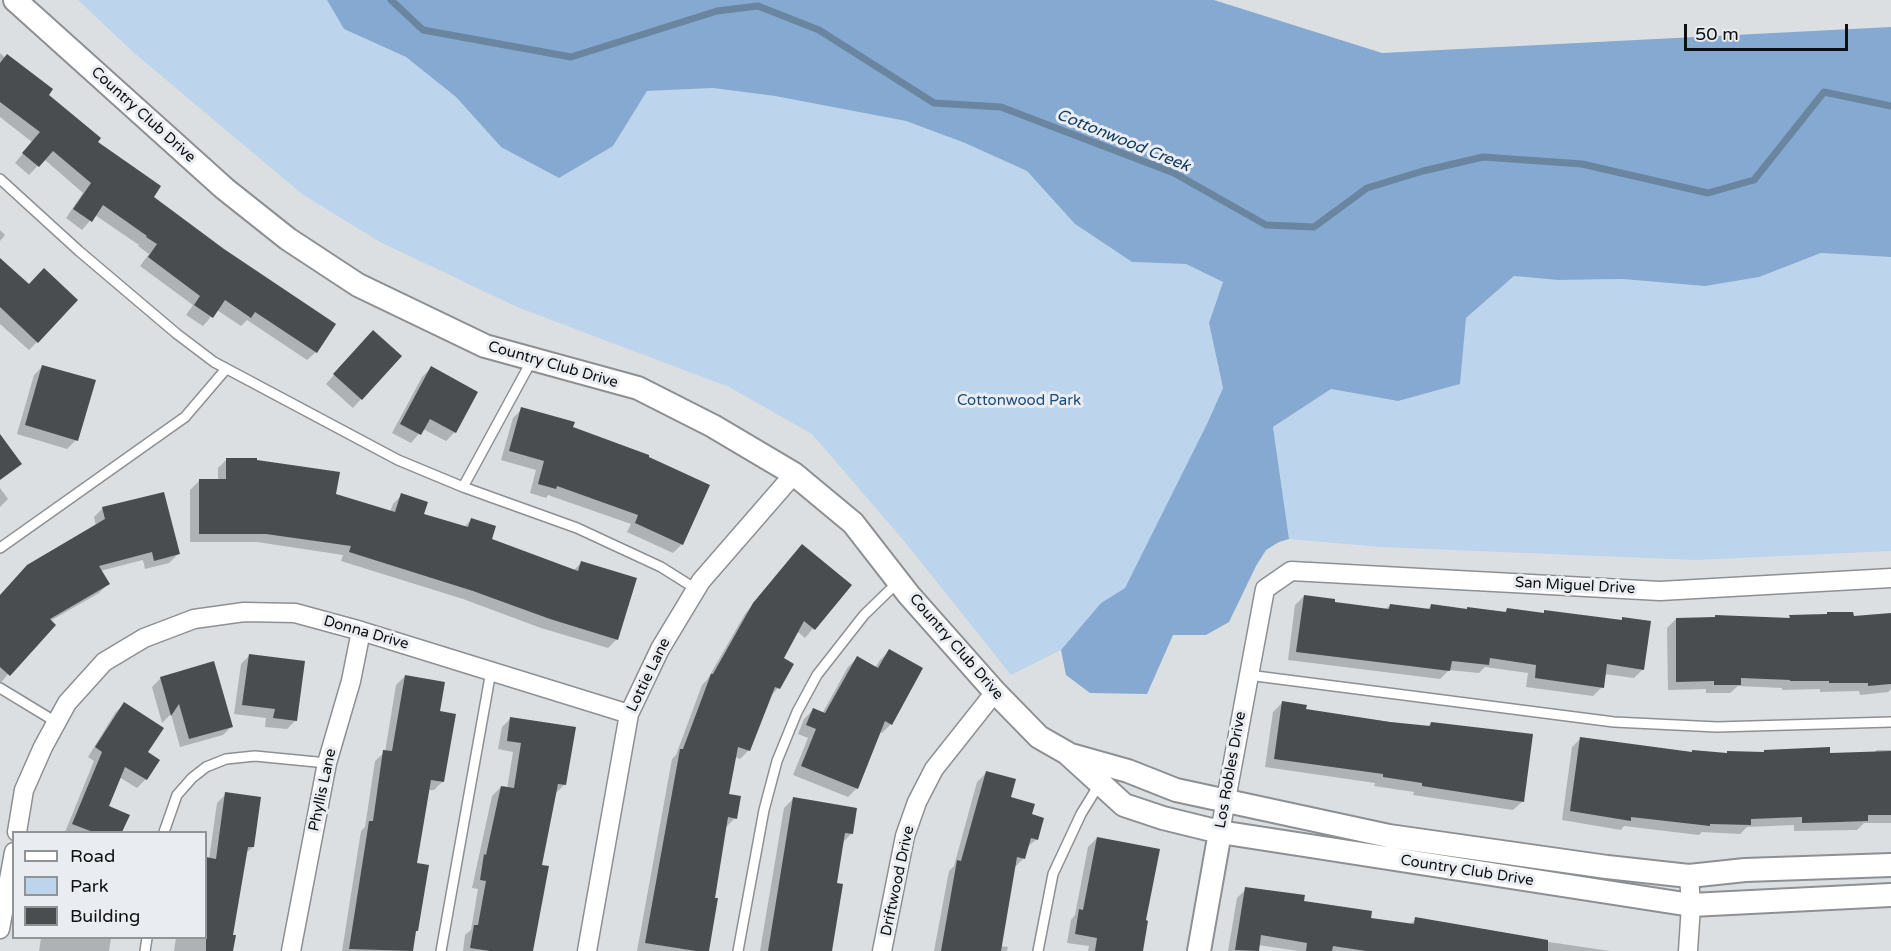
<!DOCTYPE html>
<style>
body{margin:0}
#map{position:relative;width:1891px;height:951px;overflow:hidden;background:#dbdfe2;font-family:"Varela Round",sans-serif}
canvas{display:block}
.legend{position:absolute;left:12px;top:831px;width:195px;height:108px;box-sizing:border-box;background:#e9ecf0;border:2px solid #919496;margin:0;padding:8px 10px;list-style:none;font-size:18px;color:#0e0f10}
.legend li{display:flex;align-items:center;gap:12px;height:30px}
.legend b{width:30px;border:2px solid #919496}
.scale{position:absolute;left:1684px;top:24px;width:164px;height:27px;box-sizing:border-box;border:3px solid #0e0f10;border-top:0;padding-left:8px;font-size:18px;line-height:21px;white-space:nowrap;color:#0e0f10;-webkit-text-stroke:4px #e9ecf0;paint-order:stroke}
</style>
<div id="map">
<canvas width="1891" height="951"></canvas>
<ul class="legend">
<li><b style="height:8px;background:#fff"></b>Road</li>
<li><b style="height:16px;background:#bdd4ed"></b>Park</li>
<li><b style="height:16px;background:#4a4d50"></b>Building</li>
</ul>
<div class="scale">50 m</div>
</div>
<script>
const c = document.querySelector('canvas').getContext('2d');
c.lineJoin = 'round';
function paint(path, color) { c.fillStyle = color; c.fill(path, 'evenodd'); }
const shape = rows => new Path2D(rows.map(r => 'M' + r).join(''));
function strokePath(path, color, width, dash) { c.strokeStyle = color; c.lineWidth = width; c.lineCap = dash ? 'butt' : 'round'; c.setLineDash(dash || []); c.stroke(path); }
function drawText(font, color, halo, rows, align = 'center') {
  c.font = font + ' "Varela Round",sans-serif'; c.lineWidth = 6; c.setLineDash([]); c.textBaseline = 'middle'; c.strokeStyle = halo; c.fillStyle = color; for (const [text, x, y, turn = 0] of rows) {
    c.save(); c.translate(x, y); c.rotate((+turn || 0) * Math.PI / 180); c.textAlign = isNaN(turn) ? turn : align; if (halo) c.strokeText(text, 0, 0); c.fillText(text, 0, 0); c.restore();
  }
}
const green = shape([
 [78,0,327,0,344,29,406,57,456,97,501,147,613,146,647,91,713,88,775,96,906,121,965,143,1027,171,1075,224,1132,262,1186,264,1223,282,1209,323,1223,388,1207,424,1125,588,1101,603,1061,650,1011,675,905,542,812,434,729,387,517,307,380,242,302,194,133,52],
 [1821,253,1891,257,1891,551,1696,560,1381,547,1289,539,1273,427,1331,389,1398,401,1460,384,1466,318,1514,276,1558,280,1759,277]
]);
const forest = shape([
 [327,0,1214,0,1382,53,1891,27,1891,257,1821,253,1759,277,1705,286,1623,279,1558,280,1514,276,1466,318,1460,384,1398,401,1331,389,1273,427,1289,539,1279,542,1266,550,1256,566,1229,622,1206,635,1173,635,1147,694,1090,693,1066,675,1061,650,1101,603,1125,588,1207,424,1223,388,1209,323,1223,282,1186,264,1132,262,1075,224,1027,171,965,143,906,121,775,96,713,88,647,91,613,146,559,178,501,147,456,97,406,57,344,29]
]);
const shadow = shape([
 [0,53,47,95,152,197,316,352,307,360,247,320,241,326,217,310,203,326,186,315,193,305,140,266,149,254,138,246,139,245,95,215,82,230,66,218,83,193,44,159,29,175,15,163,32,142,0,117],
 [0,230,5,235,0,241],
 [0,260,28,286,37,342,29,350,0,324],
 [364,341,361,399,353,408,326,384],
 [43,366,76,440,67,449,17,434,34,375],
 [431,368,455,432,446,441,423,429,411,443,392,433,422,377],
 [522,409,572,428,682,544,673,553,627,532,631,524,548,495,546,498,530,493,536,470,501,460,513,418],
 [227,459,256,461,335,495,390,512,393,504,402,495,422,515,464,527,471,520,490,540,573,571,581,563,617,639,608,648,541,628,463,599,341,561,343,555,257,542,190,542,190,490,199,481,218,481,218,468],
 [0,488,8,499,0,507],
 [103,508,178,554,169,563,145,569,143,560,100,571,108,584,99,593,50,621,0,684,0,596,96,526,94,517],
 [793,555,849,586,805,638,797,631,782,659,792,665,778,688,769,698,749,750,740,759,735,757,727,795,735,818,726,827,713,899,708,951,637,951,672,759,676,755,702,685,707,680,745,614],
 [1304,596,1333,603,1385,610,1390,605,1427,610,1431,606,1504,613,1507,609,1542,614,1545,612,1620,621,1623,618,1643,669,1634,678,1604,674,1602,687,1593,696,1526,687,1528,673,1485,667,1479,673,1449,670,1440,679,1288,660,1295,605],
 [1891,614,1891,689,1888,692,1860,695,1859,691,1820,692,1820,689,1782,690,1782,688,1738,686,1730,693,1706,693,1706,689,1668,690,1667,628,1676,619,1788,619,1790,617,1852,618],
 [889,651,891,724,882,733,880,732,857,788,848,797,793,775,808,738,798,734,804,719,813,710,822,714,848,667,857,658,875,668,880,660],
 [250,655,296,720,287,729,265,727,266,718,234,714,241,664],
 [405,676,438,712,443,781,434,790,428,790,415,864,428,866,411,951,342,951,361,831,365,827,375,761,385,752,396,685],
 [161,678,232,726,223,735,180,747,171,714,162,723,152,687],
 [1282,703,1304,710,1427,727,1431,723,1522,802,1513,810,1413,795,1414,792,1374,786,1375,783,1265,767,1273,712],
 [124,704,146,752,158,760,146,779,137,788,119,777,107,807,128,816,121,832,65,832,94,761,88,757,115,713],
 [511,718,565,784,556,793,540,866,532,951,463,951,465,935,471,930,478,889,472,888,492,796,501,787,507,789,513,752,498,749,502,727],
 [1581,738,1691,753,1692,751,1725,754,1728,752,1762,754,1764,751,1828,755,1873,753,1877,750,1891,750,1891,823,1864,823,1857,830,1794,831,1794,825,1747,827,1740,834,1702,832,1699,835,1624,826,1621,830,1562,820,1572,747],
 [986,773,1009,798,1030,815,1037,839,1026,848,1023,859,1014,868,1000,946,1008,947,1007,951,934,951,949,871,954,866,977,782],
 [226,794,253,847,245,854,232,936,232,951,174,951,176,938,206,938,206,859,209,859,217,803],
 [793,799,852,833,842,843,835,885,830,951,760,951,784,808],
 [1097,838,1144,922,1141,951,1088,951,1089,946,1067,943,1071,920,1075,915,1088,847],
 [1246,889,1370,920,1409,925,1416,919,1508,936,1610,951,1298,951,1258,945,1257,951,1228,951,1237,898],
 [41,938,111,938,109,951,39,951]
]);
const stream = shape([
 [391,0,423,30,571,57,717,11,758,6,819,30,934,103,1001,107,1174,173,1266,225,1314,227,1367,188,1423,171,1483,157,1582,164,1708,193,1754,180,1824,92,1891,106]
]);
const building = shape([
 [7,54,53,89,49,95,101,138,98,142,161,186,154,197,224,249,336,324,317,353,255,312,251,318,225,300,213,318,194,305,200,296,148,257,157,244,146,237,147,236,103,205,92,222,73,209,91,183,53,151,39,167,22,153,40,132,0,102,0,63],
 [0,258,29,284,44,268,78,300,38,343,0,307],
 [373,330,402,356,362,400,333,374],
 [42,365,96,380,78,441,25,425],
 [431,366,478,392,456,433,430,419,421,435,400,424],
 [521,407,575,422,573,427,649,455,649,457,710,485,683,545,635,523,638,515,557,486,556,489,538,484,544,461,509,451],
 [0,434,22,464,0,480],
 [226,458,257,458,257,460,340,472,336,494,395,512,401,493,428,502,424,514,468,527,471,518,496,526,492,539,578,571,581,561,637,578,618,640,550,619,473,591,349,552,351,546,266,534,199,534,199,479,226,479],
 [164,492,180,554,154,561,152,552,99,566,110,584,50,619,56,625,10,676,0,667,0,595,27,565,105,519,102,507],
 [802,544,852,585,815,630,804,621,784,658,794,664,780,689,775,687,750,751,738,747,729,794,741,796,737,819,728,817,715,898,718,898,709,951,696,951,645,943,680,749,683,749,711,674,713,674,753,603],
 [1304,595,1335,599,1335,602,1389,609,1390,604,1430,609,1431,604,1467,609,1467,607,1506,612,1507,608,1544,613,1544,610,1622,620,1622,617,1651,621,1644,670,1607,664,1604,688,1535,678,1536,665,1490,658,1489,665,1452,661,1450,671,1296,652],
 [1827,612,1853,612,1854,616,1891,613,1891,684,1868,686,1868,683,1829,683,1829,681,1790,681,1790,680,1741,678,1741,685,1714,685,1714,681,1676,682,1676,618,1715,617,1715,615,1790,618,1789,615,1827,614],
 [889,649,923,668,892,725,885,721,858,789,801,766,816,729,806,725,813,708,825,713,857,656,878,668],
 [249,654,305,661,297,721,273,718,275,709,242,705],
 [214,661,233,727,189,739,179,704,171,716,160,677],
 [405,675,445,682,440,711,456,714,444,782,431,780,417,863,429,865,418,931,416,931,413,951,349,949,369,821,373,821,383,750,392,751],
 [1282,701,1307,705,1306,709,1390,722,1430,726,1431,722,1533,734,1524,802,1422,786,1422,783,1383,777,1383,774,1274,759],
 [124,702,164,728,148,752,160,760,147,780,125,767,109,806,130,815,122,832,93,832,72,824,102,752,95,747],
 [510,717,576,727,566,785,558,784,542,865,549,866,533,951,490,951,470,948,474,925,478,925,486,881,480,880,484,854,486,855,501,786,514,788,521,743,507,741],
 [1580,737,1692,752,1692,750,1727,753,1727,751,1764,752,1764,750,1830,747,1830,753,1891,751,1891,815,1868,815,1868,821,1840,822,1802,823,1802,817,1751,819,1751,825,1710,824,1710,826,1631,817,1631,821,1570,811],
 [986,771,1016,779,1011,797,1035,804,1032,814,1044,818,1038,840,1031,838,1025,859,1017,857,1001,951,941,951,957,860,961,861],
 [225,792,261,797,254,847,248,847,233,935,236,935,233,951,206,951,206,857,216,859],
 [793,797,857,808,853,834,845,833,837,883,843,884,832,951,768,951],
 [1097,837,1160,849,1146,920,1148,921,1143,951,1095,951,1097,938,1075,934,1079,909,1083,910],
 [1245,887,1305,895,1304,901,1372,911,1371,918,1414,924,1415,917,1548,940,1548,951,1366,951,1333,946,1332,951,1306,951,1307,943,1261,935,1259,951,1235,950]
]);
const service = shape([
 [0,179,79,251,177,334,214,362,398,460,463,487,577,528,661,567,696,589],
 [463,487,532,360],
 [0,548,185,417,226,369],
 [1248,675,1614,722,1717,727,1891,722],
 [0,688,56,722],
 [164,832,177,795,192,778,206,767,226,759,255,756,327,763],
 [145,951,147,938],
 [441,951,491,671],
 [738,951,764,810,777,761,797,712,817,675,864,615,897,583],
 [1038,951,1053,874,1081,814,1100,783]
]);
const minor = shape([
 [17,832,24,790,43,747,67,703,104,662,144,638,194,619,244,612,295,613,361,631,629,714],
 [1220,832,1265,589,1291,571,1660,591,1891,578],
 [0,929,14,852],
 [291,951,327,763,351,681,361,631],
 [587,951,629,714,660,649,701,581,794,474],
 [882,951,905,836,917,802,934,769,995,692],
 [1688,951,1691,905,1689,876]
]);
const tertiary = shape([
 [15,0,225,189,288,239,358,285,485,346,638,388,713,426,794,474,853,523,909,595,995,692,1039,737,1067,753,1124,805,1163,818,1220,832,1691,905,1891,895],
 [1071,755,1128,771,1176,790,1389,836,1607,867,1689,876,1745,870,1891,865],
 [1199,951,1220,832]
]);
const streetNames = [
 ["Country Club Drive",143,115,42],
 ["Country Club Drive",553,365,16],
 ["San Miguel Drive",1575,586,3],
 ["Donna Drive",366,633,16],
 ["Country Club Drive",956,647,49],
 ["Lottie Lane",649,675,-64],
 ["Los Robles Drive",1231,770,-80],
 ["Phyllis Lane",323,790,-78],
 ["Country Club Drive",1467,871,9],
 ["Driftwood Drive",898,881,-78]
];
const parkNames = [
 ["Cottonwood Park",1019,401]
];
const waterNames = [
 ["Cottonwood Creek",1123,141,22]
];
paint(green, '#bdd4ed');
paint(forest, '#85a9d0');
paint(shadow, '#0003');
strokePath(stream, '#6a85a0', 7);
paint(building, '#4a4d50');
strokePath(service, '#8d9093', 12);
strokePath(minor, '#8d9093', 21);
strokePath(tertiary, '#8d9093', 26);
strokePath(service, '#fff', 9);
strokePath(minor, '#fff', 18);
strokePath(tertiary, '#fff', 22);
drawText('15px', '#0e0f10', '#e9ecf0', streetNames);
drawText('15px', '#174c7d', '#e9ecf0', parkNames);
drawText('italic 16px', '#0e365b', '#e9ecf0', waterNames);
</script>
